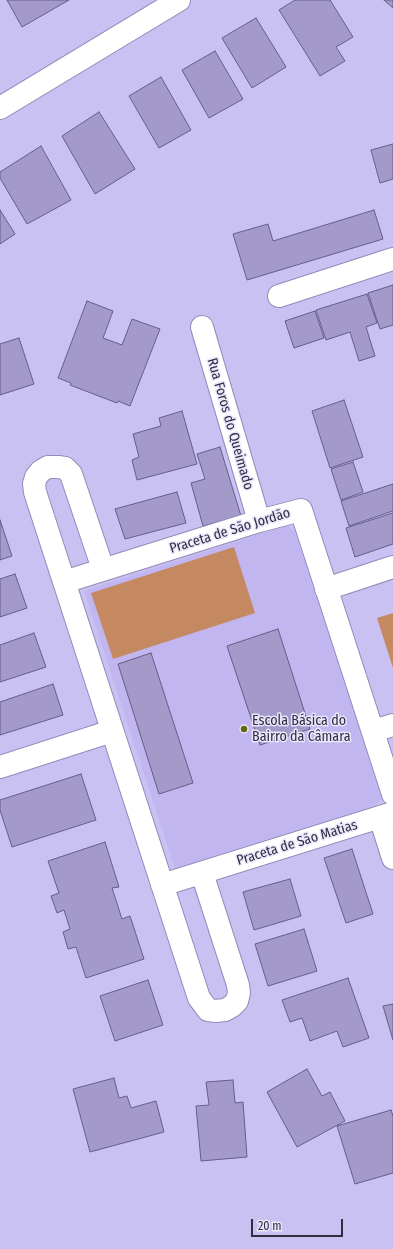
<!DOCTYPE html>
<meta charset="utf-8">
<style>
body{margin:0}
#map{position:relative;width:393px;height:1249px;overflow:hidden;background:#cac1f3;font-family:"Fira Sans Condensed",sans-serif}
canvas{display:block}
.scale{position:absolute;left:251px;top:1219px;width:92px;height:18px;box-sizing:border-box;border:2px solid #312d41;border-top:0;padding-left:5px;font-size:12px;line-height:14px;white-space:nowrap;color:#312d41;-webkit-text-stroke:3px #eae6fb;paint-order:stroke}
</style>
<div id="map">
<canvas width="393" height="1249"></canvas>
<div class="scale">20 m</div>
</div>
<script>
const c = document.querySelector('canvas').getContext('2d');
c.lineJoin = 'round';
function paint(path, color) { c.fillStyle = color; c.fill(path, 'evenodd'); }
const shape = rows => new Path2D(rows.map(r => 'M' + r).join(''));
function strokePath(path, color, width, dash) { c.strokeStyle = color; c.lineWidth = width; c.lineCap = dash ? 'butt' : 'round'; c.setLineDash(dash || []); c.stroke(path); }
function drawText(font, color, halo, rows, align = 'center') {
  c.font = font + ' "Fira Sans Condensed",sans-serif'; c.lineWidth = 3; c.setLineDash([]); c.textBaseline = 'middle'; c.strokeStyle = halo; c.fillStyle = color; for (const [text, x, y, turn = 0] of rows) {
    c.save(); c.translate(x, y); c.rotate((+turn || 0) * Math.PI / 180); c.textAlign = isNaN(turn) ? turn : align; if (halo) c.strokeText(text, 0, 0); c.fillText(text, 0, 0); c.restore();
  }
}
const built = shape([
 [288,526,295,532,381,795,381,800,374,806,175,868,84,591,281,527]
]);
const green = shape([
 [234,547,255,613,113,659,91,593],
 [393,613,393,668,377,618]
]);
const building = shape([
 [7,0,69,0,22,27,7,0],
 [295,0,330,0,353,37,336,47,345,61,320,76,279,10,295,0],
 [384,0,393,0,393,8,384,0],
 [256,18,286,67,252,88,222,38,256,18],
 [215,51,243,99,209,118,182,70,215,51],
 [161,77,191,130,159,148,129,96,161,77],
 [99,112,135,169,95,194,62,136,99,112],
 [393,144,393,179,380,183,371,150,393,144],
 [41,146,71,200,27,224,0,178,0,172,41,146],
 [0,210,15,234,0,244,0,210],
 [374,210,383,239,247,280,233,234,268,224,273,241,374,210],
 [393,285,393,325,380,329,368,293,393,285],
 [367,294,377,323,366,327,375,356,359,361,350,332,326,340,316,310,367,294],
 [87,301,113,311,103,338,122,345,132,319,160,329,130,406,118,401,117,403,70,385,71,383,58,378,87,301],
 [315,311,324,338,294,348,285,321,315,311],
 [19,338,34,384,0,395,0,344,19,338],
 [344,400,363,457,330,468,312,411,344,400],
 [182,411,197,464,137,480,132,460,139,457,133,434,161,426,159,418,182,411],
 [220,447,241,516,203,526,191,483,205,479,197,454,220,447],
 [353,462,363,492,341,500,331,469,353,462],
 [393,484,393,511,349,526,341,501,393,484],
 [177,492,186,523,125,539,115,509,177,492],
 [393,513,393,544,355,557,346,528,393,513],
 [0,520,12,556,0,560,0,520],
 [15,574,27,608,0,617,0,579,15,574],
 [278,629,310,729,260,745,227,646,278,629],
 [34,633,46,667,0,682,0,645,34,633],
 [151,653,193,783,159,794,118,664,151,653],
 [53,684,63,715,0,735,0,702,53,684],
 [81,774,96,820,12,847,0,810,0,800,81,774],
 [105,842,119,887,112,888,122,919,130,916,144,959,86,978,76,947,68,949,63,932,70,929,64,910,57,913,51,896,59,893,48,861,105,842],
 [352,849,373,914,346,923,324,858,352,849],
 [290,879,301,916,254,930,243,892,290,879],
 [304,929,317,971,268,986,255,944,304,929],
 [348,978,369,1038,343,1047,337,1031,310,1041,302,1018,290,1022,282,1000,348,978],
 [148,980,163,1025,115,1041,100,996,148,980],
 [393,1004,393,1040,383,1006,393,1004],
 [307,1069,322,1096,330,1092,345,1121,297,1147,267,1092,307,1069],
 [114,1078,119,1098,127,1096,131,1108,156,1101,164,1132,90,1152,73,1089,114,1078],
 [233,1080,235,1103,243,1102,247,1157,201,1161,196,1106,209,1105,206,1082,233,1080],
 [391,1110,393,1116,393,1173,355,1184,337,1126,391,1110]
]);
const minor = shape([
 [0,108,179,0],
 [279,296,393,259],
 [202,327,259,521],
 [103,569,71,474,65,468,58,467,48,467,41,471,36,477,34,484,35,492,199,998,208,1010,216,1011,225,1010,232,1006,237,1001,239,993,238,985,202,873],
 [64,582,259,521,301,510,393,794],
 [326,589,393,567],
 [373,731,393,725],
 [0,767,112,731],
 [380,817,393,858],
 [162,885,393,813]
]);
const markers = [
 [244,729,4,"#64690a"]
];
const streetNames = [
 ["Rua Foros do Queimado",230,424,74],
 ["Praceta de São Jordão",230,531,-17],
 ["Praceta de São Matias",297,843,-17]
];
const poiNames = [
 ["Escola Básica do",252,721],
 ["Bairro da Câmara",252,737]
];
paint(built, '#c1b6ef');
paint(green, '#c58962');
paint(building, '#a39aca');
strokePath(building, '#665d89', 1);
strokePath(minor, '#938ab9', 24);
strokePath(minor, '#fff', 22);
for (const [x, y, r, color] of markers) { const dot = new Path2D(); dot.arc(x, y, r, 0, 2 * Math.PI); c.fillStyle = color; c.fill(dot); strokePath(dot, '#eae6fb', 1.5); }
drawText('14px', '#312d41', '#eae6fb', streetNames);
drawText('14px', '#312d41', '#eae6fb', poiNames, 'left');
</script>
